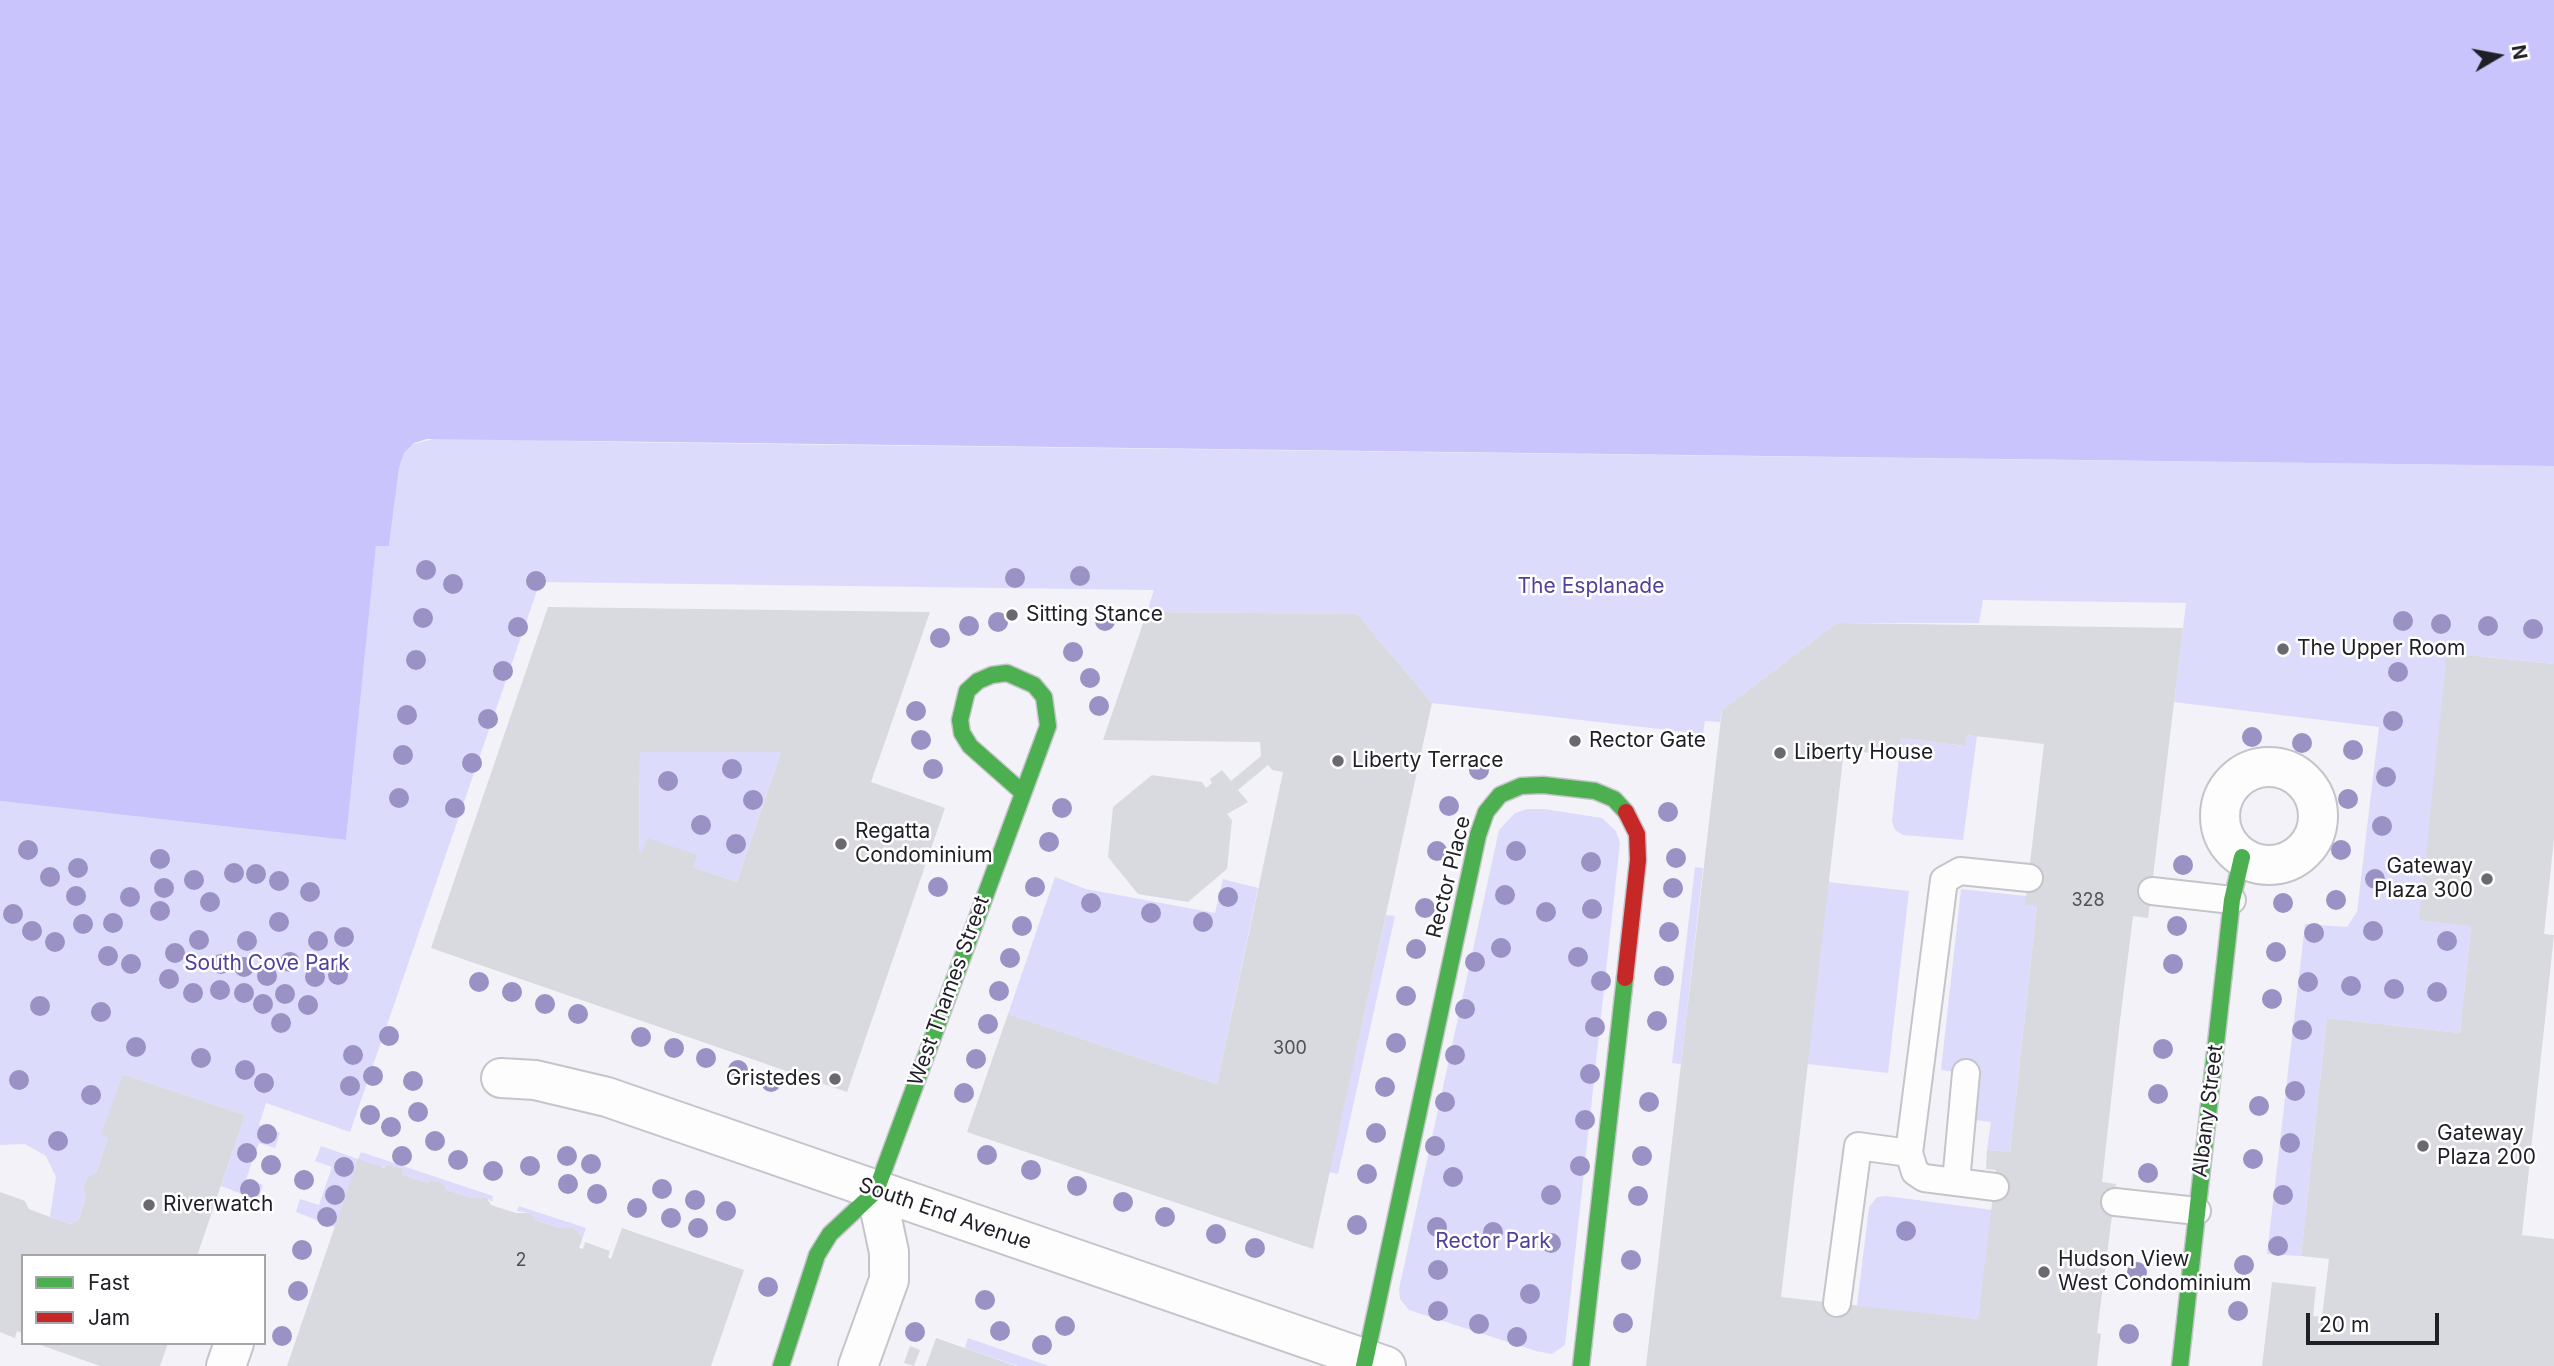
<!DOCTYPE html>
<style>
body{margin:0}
#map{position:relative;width:2554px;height:1366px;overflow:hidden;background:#f2f2f8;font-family:Inter,sans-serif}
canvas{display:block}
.legend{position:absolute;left:21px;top:1254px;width:245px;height:91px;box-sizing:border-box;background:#fff;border:2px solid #a6a5a9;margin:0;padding:9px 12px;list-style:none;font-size:21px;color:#201f27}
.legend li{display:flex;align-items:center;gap:14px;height:35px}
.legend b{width:35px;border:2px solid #a6a5a9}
.north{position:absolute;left:2463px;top:21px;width:70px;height:70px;-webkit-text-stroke:5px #fff;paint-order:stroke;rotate:80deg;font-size:19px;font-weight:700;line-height:28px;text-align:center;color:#201f27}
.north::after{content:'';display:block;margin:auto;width:24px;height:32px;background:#201f27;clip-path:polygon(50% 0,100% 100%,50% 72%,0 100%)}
.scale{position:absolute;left:2306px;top:1313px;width:133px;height:32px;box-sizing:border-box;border:4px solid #201f27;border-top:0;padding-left:9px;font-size:21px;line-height:24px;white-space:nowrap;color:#201f27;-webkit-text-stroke:5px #fff;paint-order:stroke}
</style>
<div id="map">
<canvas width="2554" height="1366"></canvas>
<ul class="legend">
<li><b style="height:9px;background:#4caf50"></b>Fast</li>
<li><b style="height:9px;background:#c62828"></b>Jam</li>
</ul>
<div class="north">N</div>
<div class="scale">20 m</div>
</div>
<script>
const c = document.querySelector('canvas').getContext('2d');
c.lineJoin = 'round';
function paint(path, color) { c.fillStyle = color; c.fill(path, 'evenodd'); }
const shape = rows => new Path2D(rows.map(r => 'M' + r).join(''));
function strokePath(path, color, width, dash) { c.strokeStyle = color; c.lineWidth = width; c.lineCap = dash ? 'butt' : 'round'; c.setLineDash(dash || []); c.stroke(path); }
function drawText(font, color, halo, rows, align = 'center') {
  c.font = font + ' Inter,sans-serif'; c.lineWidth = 5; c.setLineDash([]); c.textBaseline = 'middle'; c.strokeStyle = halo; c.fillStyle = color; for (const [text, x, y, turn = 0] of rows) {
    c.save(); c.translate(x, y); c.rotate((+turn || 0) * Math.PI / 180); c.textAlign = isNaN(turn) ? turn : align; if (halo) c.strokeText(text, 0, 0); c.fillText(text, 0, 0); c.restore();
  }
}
const green = shape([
 [442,437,605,442,2554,466,2554,664,2447,653,2471,926,2460,1033,2327,1018,2301,1256,2267,1254,2305,924,2347,927,2357,912,2379,727,2174,702,2186,603,1983,600,1979,623,1837,623,1722,710,1720,722,1705,721,1703,734,1432,703,1357,614,1147,612,1154,590,540,582,350,1132,266,1103,259,1125,280,1133,275,1148,259,1143,246,1179,263,1185,258,1200,221,1186,245,1115,123,1074,102,1135,108,1138,96,1173,87,1177,83,1190,86,1197,79,1219,71,1224,50,1217,56,1177,46,1156,25,1144,0,1145,0,801,346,840,376,545,389,546,399,468,404,453,413,444],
 [1967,735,1977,736,1963,840,1903,835,1895,830,1892,821,1901,738,1964,746],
 [640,752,781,752,737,882,693,867,647,839,642,852,639,851],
 [1527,809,1544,809,1602,818,1616,831,1620,843,1565,1345,1552,1354,1536,1351,1409,1310,1400,1299,1399,1289,1499,830,1515,813],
 [1695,867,1703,868,1681,1064,1672,1063],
 [1055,877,1086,889,1215,913,1223,879,1258,888,1217,1084,1008,1014],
 [1828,882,1909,891,1888,1073,1807,1064],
 [1961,889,2026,896,2037,906,2010,1152,1987,1150,1991,1122,1975,1120,1980,1075,1941,1070],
 [1386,915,1395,916,1338,1174,1329,1172],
 [321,1146,358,1159,361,1152,493,1196,492,1202,487,1198,472,1198,447,1190,443,1183,429,1180,428,1183,403,1175,402,1168,385,1165,335,1227,296,1212,300,1199,319,1205,332,1167,315,1161],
 [1887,1196,1992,1210,1978,1319,1857,1306,1869,1207,1877,1197],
 [519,1206,586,1228,583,1237,574,1228,560,1228,535,1220,530,1213,517,1211],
 [968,1338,1049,1366,1018,1366,965,1348]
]);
const water = shape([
 [0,0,2554,0,2554,466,427,439,414,443,404,453,399,468,389,546,376,546,346,840,0,801]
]);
const building = shape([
 [548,607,930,612,871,782,945,808,847,1092,431,948],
 [640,752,781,752,737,882,693,867,697,855,647,838,642,852,639,851],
 [1147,612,1357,614,1432,703,1313,1249,967,1132,1008,1014,1217,1084,1283,772,1272,770,1268,765,1238,790,1248,802,1227,814,1232,820,1227,869,1188,902,1138,894,1108,857,1113,807,1152,775,1202,782,1206,788,1212,783,1210,779,1222,770,1231,781,1261,756,1260,742,1103,740],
 [1837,623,2183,628,2148,918,2133,916,2119,1029,2102,1182,2116,1184,2097,1333,2101,1334,2097,1366,1646,1366,1722,710],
 [1967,735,2044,744,2025,905,2037,906,2010,1152,1987,1150,1986,1169,1996,1170,1978,1319,1781,1297,1844,750,1899,756,1901,738,1965,746],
 [2447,653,2554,664,2554,839,2544,934,2554,935,2522,1235,2554,1239,2554,1366,2262,1366,2272,1282,2316,1287,2313,1316,2322,1317,2329,1259,2301,1256,2327,1018,2460,1033,2471,926,2419,920],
 [123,1074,245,1115,197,1256,23,1256,23,1333,17,1331,15,1338,0,1332,0,1192,25,1201,29,1209,50,1217,71,1224,79,1219,86,1197,83,1190,87,1177,96,1173,108,1138,101,1135],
 [358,1159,384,1168,385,1165,402,1168,403,1175,428,1183,429,1180,443,1183,447,1190,472,1198,487,1198,491,1205,516,1213,530,1213,535,1220,560,1228,574,1228,583,1237,579,1248,583,1249,585,1242,610,1251,608,1257,611,1259,622,1228,744,1270,711,1366,287,1366],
 [936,1338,1016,1366,926,1366],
 [35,1343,168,1343,160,1366,100,1366],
 [910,1346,920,1350,914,1366,904,1363]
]);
const lane = shape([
 [2152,891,2232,900],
 [1956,1182,1966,1073],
 [1995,1187,1924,1178,1915,1172,1909,1153,1944,880,1960,871,2029,878],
 [2115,1202,2197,1211],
 [1837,1303,1858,1146,1909,1153]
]);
const street = shape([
 '2220 816a49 49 0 1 1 98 0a49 49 0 1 1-98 0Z',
 [501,1078,535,1080,607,1097,1386,1366],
 [226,1366,234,1343],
 [858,1366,889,1280,889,1252,876,1191]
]);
const fast = shape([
 [781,1366,817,1255,830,1234,876,1191,1048,726,1044,697,1034,685,1007,673,992,675,978,681,967,691,960,720,962,733,970,746,1022,792],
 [1364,1366,1478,835,1486,812,1500,795,1521,786,1543,785,1595,791,1614,799,1626,812],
 [1581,1366,1625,978],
 [2180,1366,2232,900,2242,857]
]);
const jam = shape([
 [1625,978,1638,860,1637,834,1626,812]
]);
const trees = [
 [426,570],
 [1080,576],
 [1015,578],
 [536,581],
 [453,584],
 [423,618],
 [1105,621],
 [2403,621],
 [998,622],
 [2441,624],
 [969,626],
 [2488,626],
 [518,627],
 [2533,629],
 [940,638],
 [1073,652],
 [416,660],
 [503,671],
 [2398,672],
 [1090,678],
 [1099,706],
 [916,711],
 [407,715],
 [488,719],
 [2393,721],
 [2252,737],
 [921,740],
 [2302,743],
 [2353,750],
 [403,755],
 [472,763],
 [732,769],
 [933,769],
 [1479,770],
 [2386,777],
 [668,781],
 [399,798],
 [2348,799],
 [753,800],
 [1449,806],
 [455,808],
 [1062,808],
 [1668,812],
 [701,825],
 [2382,826],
 [1049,842],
 [736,844],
 [28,850],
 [2341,850],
 [1437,851],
 [1516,851],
 [1676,858],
 [160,859],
 [1591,862],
 [2183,865],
 [78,868],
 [234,873],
 [256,874],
 [50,877],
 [2375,879],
 [194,880],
 [279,881],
 [938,887],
 [1035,887],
 [164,888],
 [1673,888],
 [310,892],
 [1505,895],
 [76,896],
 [130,897],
 [1228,897],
 [2336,900],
 [210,902],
 [1091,903],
 [2283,903],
 [1425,908],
 [1592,909],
 [160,911],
 [1546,912],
 [1151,913],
 [13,914],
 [279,922],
 [1203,922],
 [113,923],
 [83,924],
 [1022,926],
 [2177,926],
 [32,931],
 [2373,931],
 [1669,932],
 [2314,933],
 [344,937],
 [199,940],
 [247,941],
 [318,941],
 [2447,941],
 [55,942],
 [1501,948],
 [1416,949],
 [2276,952],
 [175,953],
 [108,956],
 [1578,957],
 [1010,958],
 [290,962],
 [1475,962],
 [131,964],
 [221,964],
 [2173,964],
 [244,967],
 [338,975],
 [267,976],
 [1664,976],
 [315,977],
 [169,979],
 [1601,981],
 [479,982],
 [2308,982],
 [2351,986],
 [2394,989],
 [220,990],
 [999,991],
 [512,992],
 [2437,992],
 [193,993],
 [244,993],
 [285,994],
 [1406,996],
 [2272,999],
 [263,1004],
 [545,1004],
 [308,1005],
 [40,1006],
 [1465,1009],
 [101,1012],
 [578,1014],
 [1657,1021],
 [281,1023],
 [988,1024],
 [1595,1027],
 [2302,1030],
 [389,1036],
 [641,1037],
 [1396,1043],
 [136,1047],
 [674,1048],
 [2163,1049],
 [353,1055],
 [1455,1055],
 [201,1058],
 [706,1058],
 [976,1059],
 [245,1070],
 [738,1070],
 [1590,1074],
 [373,1076],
 [19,1080],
 [413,1081],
 [771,1082],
 [264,1083],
 [350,1086],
 [1385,1087],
 [2295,1091],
 [964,1093],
 [2158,1094],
 [91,1095],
 [1445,1102],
 [1649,1102],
 [2259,1106],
 [418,1112],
 [370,1115],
 [1585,1120],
 [391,1127],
 [1376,1133],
 [267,1134],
 [58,1141],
 [435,1141],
 [2290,1143],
 [1435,1146],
 [247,1153],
 [987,1155],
 [402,1156],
 [567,1156],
 [1642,1156],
 [2253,1159],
 [458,1160],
 [591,1164],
 [271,1165],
 [530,1166],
 [1580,1166],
 [344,1167],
 [1031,1170],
 [493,1171],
 [2148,1173],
 [1367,1174],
 [1453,1177],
 [304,1180],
 [568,1184],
 [1077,1186],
 [250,1189],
 [662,1189],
 [597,1194],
 [335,1195],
 [1551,1195],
 [2283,1195],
 [1638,1196],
 [695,1200],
 [1123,1202],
 [637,1208],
 [726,1211],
 [327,1217],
 [1165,1217],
 [671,1218],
 [1357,1225],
 [1437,1227],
 [698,1228],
 [1906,1231],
 [1493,1232],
 [1216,1234],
 [1551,1243],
 [2278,1246],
 [1255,1248],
 [302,1250],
 [1631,1260],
 [2244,1265],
 [1438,1270],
 [2137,1272],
 [768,1287],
 [298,1291],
 [1530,1294],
 [985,1300],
 [1438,1311],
 [2238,1311],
 [1623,1323],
 [1479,1324],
 [1065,1326],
 [1000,1331],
 [915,1332],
 [2129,1334],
 [282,1336],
 [1517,1337],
 [1042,1345]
];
const markers = [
 [1012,615,7,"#6a6970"],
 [2283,649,7,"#6a6970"],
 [1575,741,7,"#6a6970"],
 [1780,753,7,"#6a6970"],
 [1338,761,7,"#6a6970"],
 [841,844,7,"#6a6970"],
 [2487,879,7,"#6a6970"],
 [835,1079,7,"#6a6970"],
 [2423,1146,7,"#6a6970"],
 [149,1205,7,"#6a6970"],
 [2044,1272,7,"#6a6970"]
];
const numberNames = [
 ["328",2088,901],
 ["300",1290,1049],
 ["2",521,1261]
];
const parkNames = [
 ["The Esplanade",1591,587],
 ["South Cove Park",267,964],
 ["Rector Park",1493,1242]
];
const poiNames = [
 ["Sitting Stance",1026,615],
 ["The Upper Room",2297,649],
 ["Rector Gate",1589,741],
 ["Liberty House",1794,753],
 ["Liberty Terrace",1352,761],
 ["Regatta",855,832],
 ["Condominium",855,856],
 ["Gateway",2473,867,"right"],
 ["Plaza 300",2473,891,"right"],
 ["Gristedes",821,1079,"right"],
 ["Gateway",2437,1134],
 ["Plaza 200",2437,1158],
 ["Riverwatch",163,1205],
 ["Hudson View",2058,1260],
 ["West Condominium",2058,1284]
];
const streetNames = [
 ["Rector Place",1449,877,-76],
 ["West Thames Street",949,991,-70],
 ["Albany Street",2208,1111,-83],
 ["South End Avenue",945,1214,19]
];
paint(green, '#dddbfb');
paint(water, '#c9c4fc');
paint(building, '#d9d9e0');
strokePath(lane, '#c4c4ca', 30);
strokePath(street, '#c4c4ca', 42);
strokePath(fast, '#c4c4ca', 19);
strokePath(jam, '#c4c4ca', 19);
strokePath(lane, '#fdfdfe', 26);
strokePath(street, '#fdfdfe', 38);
strokePath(fast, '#4caf50', 16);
strokePath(jam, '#c62828', 16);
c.fillStyle = '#9a91c4';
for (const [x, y] of trees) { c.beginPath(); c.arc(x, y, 10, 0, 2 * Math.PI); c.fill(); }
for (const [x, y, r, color] of markers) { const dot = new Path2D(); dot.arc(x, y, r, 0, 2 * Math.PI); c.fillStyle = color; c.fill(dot); strokePath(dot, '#fff', 2.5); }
drawText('18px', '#515058', null, numberNames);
drawText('21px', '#52419a', '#fff', parkNames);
drawText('21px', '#201f27', '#fff', poiNames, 'left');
drawText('21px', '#201f27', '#fff', streetNames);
</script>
